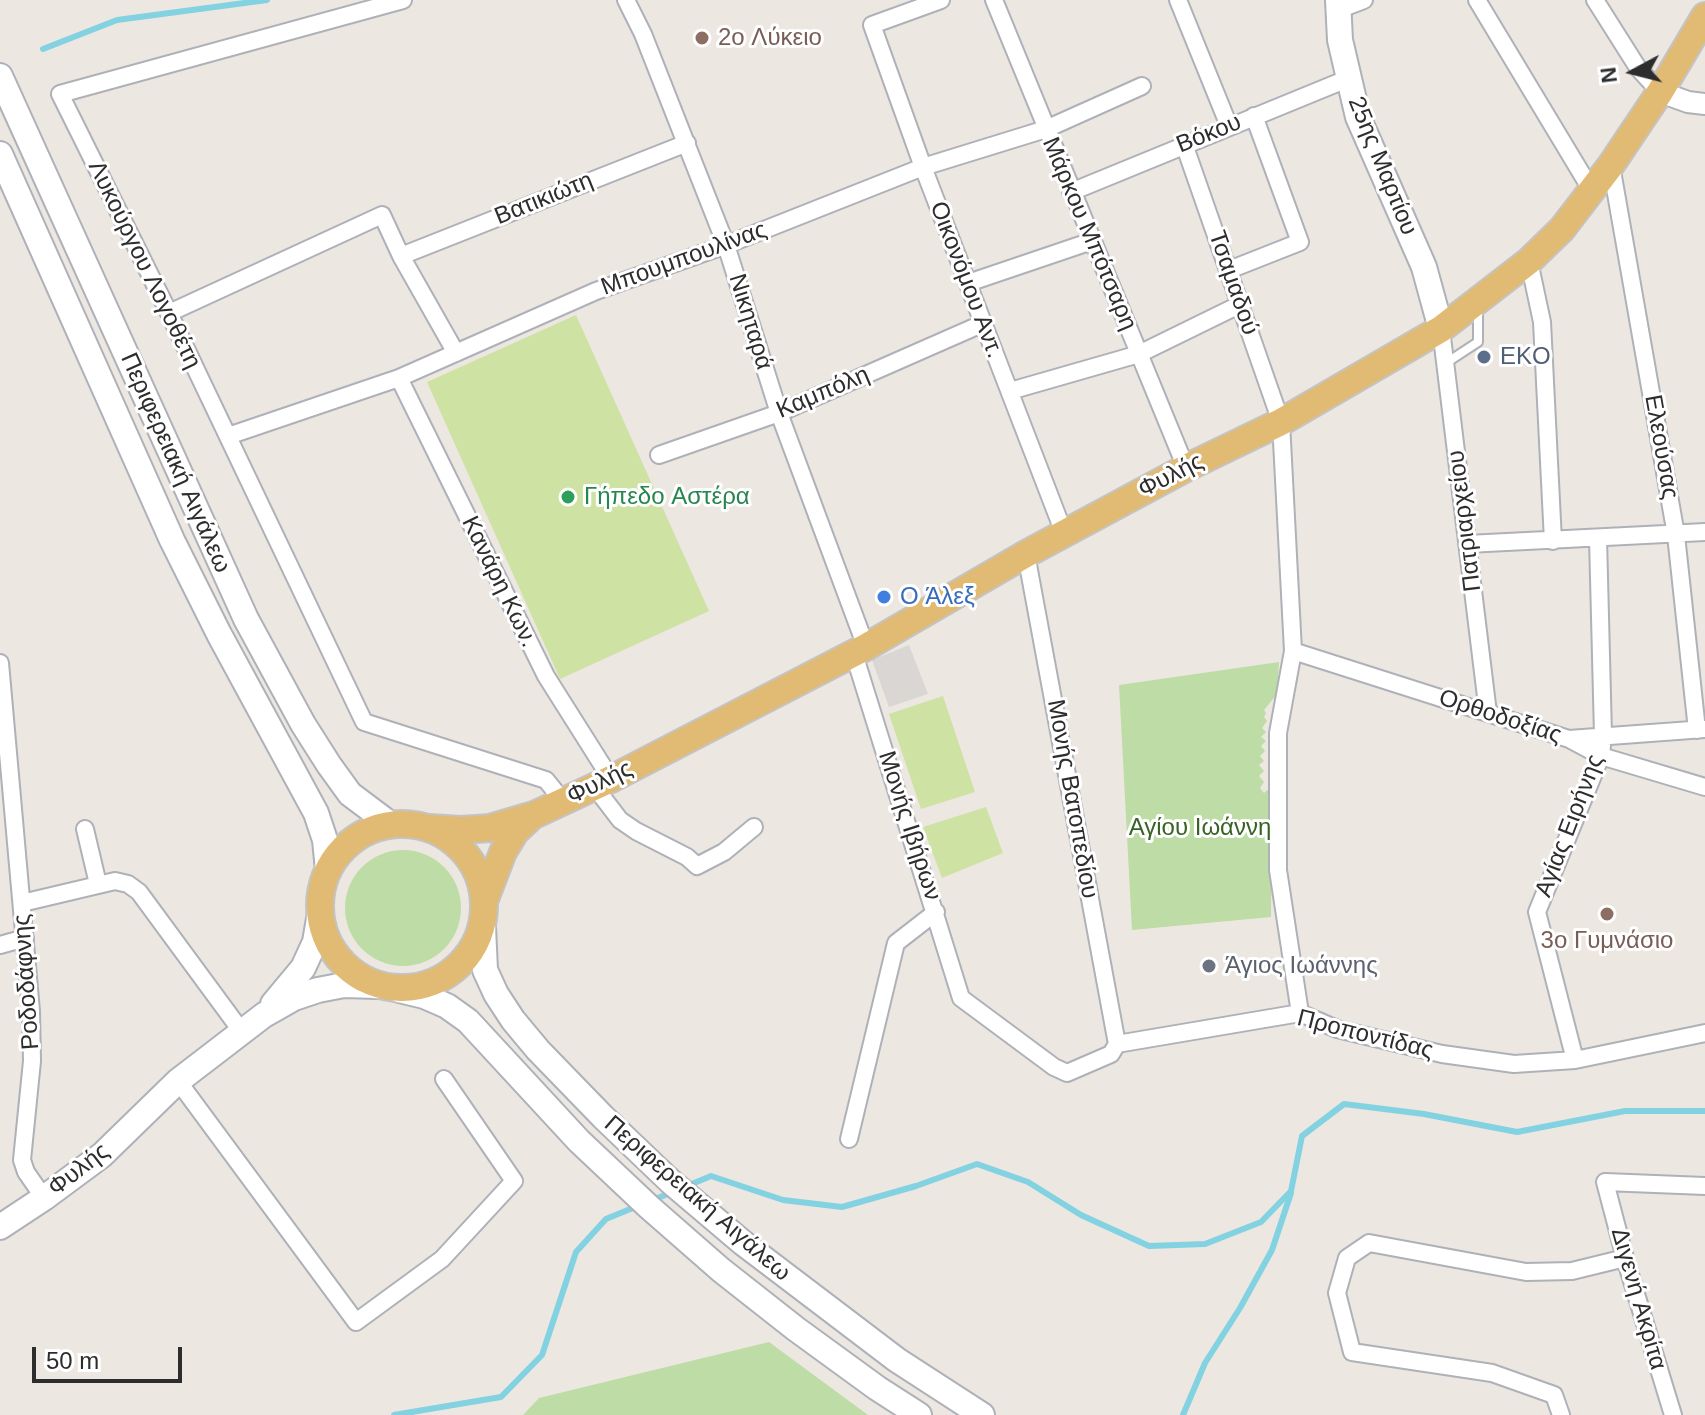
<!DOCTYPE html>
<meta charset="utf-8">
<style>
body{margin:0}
#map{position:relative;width:1705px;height:1415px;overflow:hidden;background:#ede7e2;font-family:Arial,sans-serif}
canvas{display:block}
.north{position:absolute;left:1593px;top:32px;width:80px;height:80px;-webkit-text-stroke:6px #fff;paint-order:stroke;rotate:263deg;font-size:22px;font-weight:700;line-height:32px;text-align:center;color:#2d2d2d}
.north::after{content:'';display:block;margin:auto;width:28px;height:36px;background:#2d2d2d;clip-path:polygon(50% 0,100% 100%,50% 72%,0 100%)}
.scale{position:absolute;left:32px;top:1347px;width:150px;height:36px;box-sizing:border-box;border:4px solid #2d2d2d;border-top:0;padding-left:10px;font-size:24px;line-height:28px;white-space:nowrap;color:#2d2d2d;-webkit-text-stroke:6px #fff;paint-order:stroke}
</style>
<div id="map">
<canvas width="1705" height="1415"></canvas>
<div class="north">N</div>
<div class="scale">50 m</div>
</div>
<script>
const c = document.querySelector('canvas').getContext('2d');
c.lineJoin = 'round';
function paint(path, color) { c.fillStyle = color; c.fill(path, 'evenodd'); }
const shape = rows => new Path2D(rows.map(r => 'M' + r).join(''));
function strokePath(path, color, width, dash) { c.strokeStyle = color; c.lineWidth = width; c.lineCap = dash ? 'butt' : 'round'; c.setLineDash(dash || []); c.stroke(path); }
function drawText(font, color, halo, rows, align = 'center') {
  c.font = font + ' Arial,sans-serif'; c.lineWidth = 6; c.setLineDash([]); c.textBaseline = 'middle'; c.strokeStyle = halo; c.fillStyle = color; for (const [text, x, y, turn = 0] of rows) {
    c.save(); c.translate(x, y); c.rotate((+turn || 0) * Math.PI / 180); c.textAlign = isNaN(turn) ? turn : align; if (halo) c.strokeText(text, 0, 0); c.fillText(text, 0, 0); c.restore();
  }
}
const green = shape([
 [1279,662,1277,694,1264,710,1266,713,1264,717,1267,721,1262,728,1266,732,1261,737,1266,741,1261,746,1265,751,1260,756,1264,761,1259,765,1264,771,1259,776,1264,782,1260,788,1264,793,1272,786,1271,917,1132,930,1119,685],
 '345 908a58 58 0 1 1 116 0a58 58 0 1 1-116 0Z',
 [769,1342,868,1415,523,1415,539,1398]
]);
const pitch = shape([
 [576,315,709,611,560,679,427,382],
 [943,696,975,792,921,809,889,714],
 [986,807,1003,853,942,878,923,827]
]);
const plaza = shape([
 [909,645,928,694,889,707,872,660]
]);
const stream = shape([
 [43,49,117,20,267,0],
 [687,1186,711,1176,783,1200,842,1207,916,1186,977,1164,1028,1182,1081,1215,1149,1246,1205,1244,1261,1222,1291,1191,1302,1136,1344,1104,1424,1114,1517,1132,1625,1111,1705,1111],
 [650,1201,673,1192],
 [394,1415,501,1397,542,1355,576,1252,606,1219,640,1205],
 [1183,1415,1205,1363,1240,1308,1272,1250,1291,1193]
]);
const service = shape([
 [1446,363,1478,342,1478,309]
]);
const minor = shape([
 [403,0,60,94,169,313,364,722,546,780,563,801],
 [626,0,643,34,726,245,779,413,866,647],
 [941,0,872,25,923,167,1064,533],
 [994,0,1186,468],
 [1178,0,1229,126],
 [1477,0,1592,191],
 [1595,0,1638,68,1660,92],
 [1338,10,1364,0],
 [1184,144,1281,422,1293,651,1278,733,1278,870,1300,1013],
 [1611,165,1676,535,1697,730],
 [1071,192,1347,79],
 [401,256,687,143],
 [1529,261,1542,322,1553,541],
 [1229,270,1300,242,1254,116],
 [968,283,1092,241],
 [169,313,382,215,401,256,456,353],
 [1441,329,1488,713],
 [399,378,546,676,611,779],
 [1010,391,1139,354,1241,304],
 [228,436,399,378,596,291,726,245,923,167,1046,129,1142,86],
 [659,455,779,413,984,323],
 [1467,544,1705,532],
 [1026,554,1117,1044],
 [1293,651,1569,739,1601,756,1705,787],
 [854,654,961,998,1054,1067,1067,1073,1111,1054,1117,1044,1300,1013,1337,1029,1442,1054,1514,1064,1575,1060,1705,1033],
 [0,663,31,1011,32,1061,22,1160,26,1172,44,1198],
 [1569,739,1705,729],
 [594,786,620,820,636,831,687,857,697,866,724,852,754,827],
 [85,829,98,884],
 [22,903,115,881,128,884,139,892,242,1032],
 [0,945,25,938],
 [1575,1060,1537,912,1601,756,1603,735,1598,538],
 [178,1081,356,1322,442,1259,514,1181,444,1079],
 [849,1139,896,943,936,912],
 [1561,1415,1554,1395,1492,1373,1352,1352,1337,1293,1347,1258,1369,1243,1526,1272,1572,1271,1625,1258],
 [1673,1415,1625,1258,1605,1182,1705,1186]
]);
const tertiary = shape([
 [1660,92,1688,102,1705,104]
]);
const secondary = shape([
 [1338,0,1340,40,1358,117,1424,267,1441,329],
 [0,76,246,619,303,724,329,765,350,794,390,824],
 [0,154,172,540,219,634,316,813,325,840,328,870],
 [483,927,485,970,496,994,513,1020,538,1050,603,1117,671,1182,743,1243,897,1360,982,1415],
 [399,990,424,996,447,1006,468,1021,579,1141,649,1207,721,1270,796,1329,877,1388,919,1415],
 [273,1004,303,968,315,942,320,913],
 [0,1227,44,1198,102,1155,178,1081,264,1015,294,998,318,990,344,985,377,986]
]);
const primary = shape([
 '320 906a82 82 0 1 1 164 0a82 82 0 1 1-164 0Z',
 [430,828,461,830,490,828,534,815,611,779,866,647,1026,554,1186,468,1281,422,1441,329,1529,261,1562,229,1611,165,1660,92,1705,16],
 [485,899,503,852,515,832,531,817]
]);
const markers = [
 [702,38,8,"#8d6e63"],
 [1484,357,8,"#5c6f8a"],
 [568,497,8,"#2e9e5b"],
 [884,597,8,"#3f7fe0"],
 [1607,914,8,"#8d6e63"],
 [1209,966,8,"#6b7280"]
];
const educationNames = [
 ["2ο Λύκειο",718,38],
 ["3ο Γυμνάσιο",1607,941,"center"]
];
const streetNames = [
 ["Βόκου",1209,134,-22],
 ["25ης Μαρτίου",1382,166,68],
 ["Βατικιώτη",544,199,-22],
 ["Μάρκου Μπότσαρη",1089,234,67],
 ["Μπουμπουλίνας",684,259,-20],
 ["Λυκούργου Λογοθέτη",144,265,64],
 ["Οικονόμου Αντ.",966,280,69],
 ["Τσαμαδού",1233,283,71],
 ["Νικηταρά",750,322,73],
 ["Καμπόλη",823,393,-23],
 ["Ελεούσας",1661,447,80],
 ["Περιφερειακή Αιγάλεω",175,463,66],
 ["Φυλής",1171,476,-27],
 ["Πατριαρχείου",1465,521,-97],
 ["Κανάρη Κων.",499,582,64],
 ["Ορθοδοξίας",1500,717,18],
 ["Φυλής",600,783,-26],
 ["Μονής Βατοπεδίου",1072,799,80],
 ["Μονής Ιβήρων",909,826,72],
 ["Αγίας Ειρήνης",1570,826,-69],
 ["Ροδοδάφνης",27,982,-94],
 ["Προποντίδας",1365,1035,14],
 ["Φυλής",79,1170,-38],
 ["Περιφερειακή Αιγάλεω",697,1199,41],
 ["Διγενή Ακρίτα",1638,1299,74]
];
const serviceNames = [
 ["EKO",1500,357]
];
const leisureNames = [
 ["Γήπεδο Αστέρα",584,497]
];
const shopNames = [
 ["Ο Άλεξ",900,597]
];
const parkNames = [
 ["Αγίου Ιωάννη",1200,828]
];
const worshipNames = [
 ["Άγιος Ιωάννης",1225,966]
];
paint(green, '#bedca5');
paint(pitch, '#cee2a3');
paint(plaza, '#dad6d4');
strokePath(stream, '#82d2e1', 6);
strokePath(service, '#aeb1b8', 12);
strokePath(minor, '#aeb1b8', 20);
strokePath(tertiary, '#aeb1b8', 24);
strokePath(secondary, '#aeb1b8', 28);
strokePath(primary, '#c4c4c4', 30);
strokePath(service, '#fff', 8);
strokePath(minor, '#fff', 16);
strokePath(tertiary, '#fff', 20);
strokePath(secondary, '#fff', 24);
strokePath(primary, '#e1bb73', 26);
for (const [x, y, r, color] of markers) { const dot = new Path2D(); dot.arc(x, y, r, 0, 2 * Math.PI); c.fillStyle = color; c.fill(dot); strokePath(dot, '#fff', 3); }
drawText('24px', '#785e54', '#fff', educationNames, 'left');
drawText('24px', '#2d2d2d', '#fff', streetNames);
drawText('24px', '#4e5e75', '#fff', serviceNames, 'left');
drawText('24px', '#27864d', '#fff', leisureNames, 'left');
drawText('24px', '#366cbe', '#fff', shopNames, 'left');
drawText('24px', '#386324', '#fff', parkNames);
drawText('24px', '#5b616d', '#fff', worshipNames, 'left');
</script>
